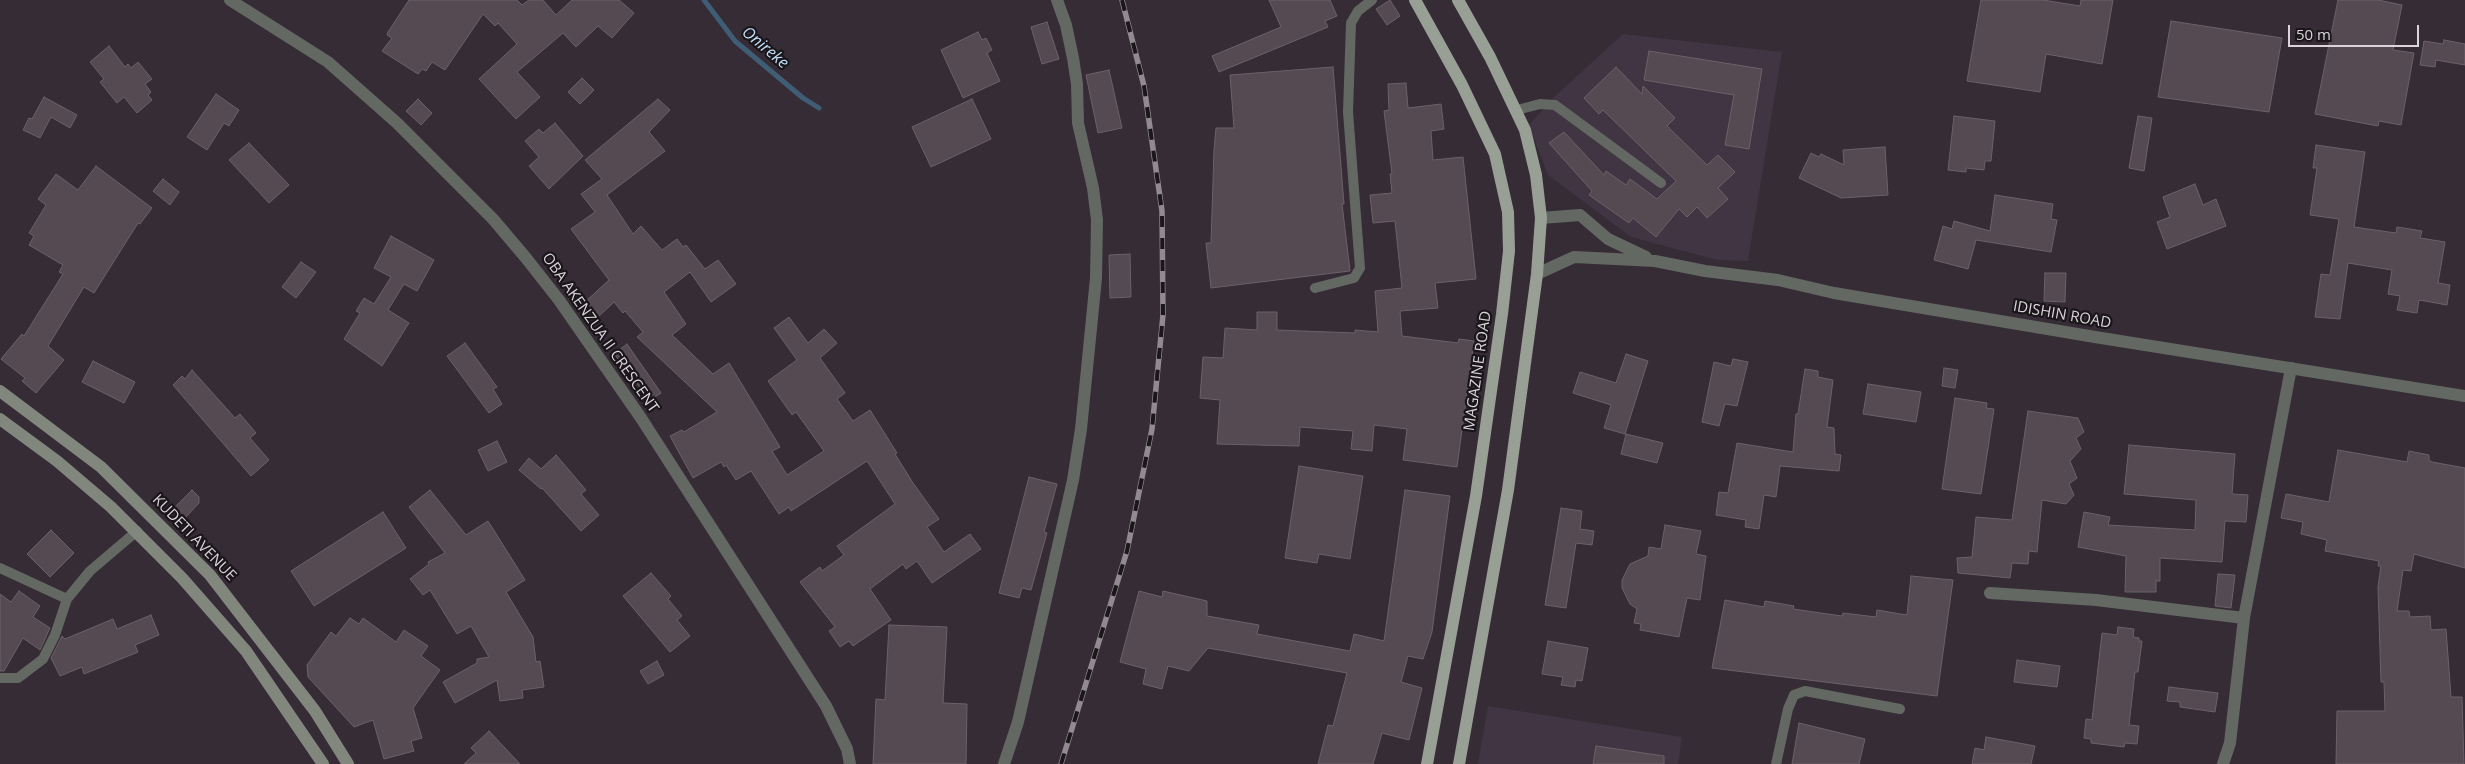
<!DOCTYPE html>
<style>
body{margin:0}
#map{position:relative;width:2465px;height:764px;overflow:hidden;background:#352c36;font-family:"Open Sans",sans-serif}
canvas{display:block}
.scale{position:absolute;left:2288px;top:25px;width:131px;height:22px;box-sizing:border-box;border:2px solid #dbd5db;border-top:0;padding-left:6px;font-size:15px;line-height:18px;white-space:nowrap;color:#dbd5db;-webkit-text-stroke:4px #1a161a;paint-order:stroke}
</style>
<div id="map">
<canvas width="2465" height="764"></canvas>
<div class="scale">50 m</div>
</div>
<script>
const c = document.querySelector('canvas').getContext('2d');
c.lineJoin = 'round';
function paint(path, color) { c.fillStyle = color; c.fill(path, 'evenodd'); }
const shape = rows => new Path2D(rows.map(r => 'M' + r).join(''));
function strokePath(path, color, width, dash) { c.strokeStyle = color; c.lineWidth = width; c.lineCap = dash ? 'butt' : 'round'; c.setLineDash(dash || []); c.stroke(path); }
function drawText(font, color, halo, rows, align = 'center') {
  c.font = font + ' "Open Sans",sans-serif'; c.lineWidth = 4.5; c.setLineDash([]); c.textBaseline = 'middle'; c.strokeStyle = halo; c.fillStyle = color; for (const [text, x, y, turn = 0] of rows) {
    c.save(); c.translate(x, y); c.rotate((+turn || 0) * Math.PI / 180); c.textAlign = isNaN(turn) ? turn : align; if (halo) c.strokeText(text, 0, 0); c.fillText(text, 0, 0); c.restore();
  }
}
const built = shape([
 [1623,34,1782,52,1748,261,1717,260,1631,237,1548,175,1529,125,1553,98],
 [1488,706,1682,737,1678,764,1478,764]
]);
const stream = shape([
 [704,0,735,41,803,98,819,108]
]);
const building = shape([
 [409,0,517,0,522,5,529,0,543,0,556,15,572,0,619,0,634,13,612,38,598,26,576,47,563,33,517,72,540,97,516,119,479,79,517,44,498,23,495,26,483,14,445,70,432,62,426,71,422,69,418,74,382,51,392,38,387,35,388,32,409,0],
 [1269,0,1330,0,1337,16,1325,21,1328,27,1219,72,1212,56,1281,27,1269,0],
 [1390,0,1400,16,1387,25,1376,9,1390,0],
 [1981,0,2043,0,2080,6,2081,0,2113,0,2102,64,2046,54,2040,92,1967,81,1981,0],
 [2338,0,2378,0,2402,5,2393,50,2414,53,2401,125,2379,121,2378,126,2315,114,2338,0],
 [2171,21,2282,38,2269,112,2158,97,2171,21],
 [1047,22,1059,59,1042,64,1031,27,1047,22],
 [978,32,982,40,986,38,992,50,987,53,1000,81,963,98,941,50,978,32],
 [2444,40,2465,44,2465,65,2436,60,2435,67,2420,65,2424,41,2443,44,2444,40],
 [109,46,125,67,128,64,131,68,138,62,152,79,145,84,151,92,148,95,152,100,137,113,124,97,117,103,100,82,104,79,90,62,109,46],
 [1649,51,1762,69,1749,149,1725,145,1734,95,1644,80,1649,51],
 [1333,67,1344,204,1342,204,1350,271,1211,288,1206,243,1211,243,1214,150,1216,128,1234,128,1230,75,1333,67],
 [1616,67,1642,94,1643,86,1675,118,1667,126,1707,165,1718,155,1735,172,1718,188,1728,199,1707,218,1697,207,1687,217,1679,209,1656,237,1633,218,1629,223,1589,195,1592,191,1549,143,1564,132,1604,175,1606,171,1626,185,1630,179,1657,199,1676,181,1603,110,1599,114,1584,98,1616,67],
 [1109,70,1122,128,1098,133,1086,75,1109,70],
 [582,78,594,90,580,104,568,92,582,78],
 [1406,83,1408,108,1441,104,1444,129,1431,131,1433,160,1463,157,1476,279,1435,283,1438,308,1400,311,1402,336,1458,343,1459,339,1474,341,1457,467,1403,460,1407,429,1374,425,1372,451,1351,449,1353,431,1300,427,1299,446,1217,444,1220,400,1200,398,1203,357,1223,358,1225,328,1257,330,1257,312,1277,312,1277,330,1355,333,1355,330,1378,332,1375,291,1402,288,1395,221,1373,223,1370,195,1392,193,1390,174,1392,174,1384,111,1389,110,1388,84,1406,83],
 [216,94,239,110,229,126,224,123,207,150,187,137,216,94],
 [44,97,77,115,70,128,51,117,40,138,23,130,29,118,32,119,44,97],
 [418,99,432,113,421,125,406,111,418,99],
 [658,99,670,110,649,132,665,151,607,195,633,234,641,226,662,250,677,239,683,247,686,245,705,269,718,260,736,284,711,302,690,272,664,292,686,324,672,335,713,374,729,363,780,447,772,451,787,475,824,451,796,412,792,415,768,381,797,360,774,328,789,317,808,343,824,329,837,343,820,358,845,393,837,399,853,421,870,410,897,453,895,454,913,483,939,519,927,527,944,552,970,534,981,549,932,583,917,561,906,569,903,564,870,589,891,620,853,646,849,641,840,647,829,631,835,627,800,582,820,567,822,571,844,555,837,546,895,504,867,461,791,511,789,507,779,514,751,471,736,480,726,465,724,467,721,462,693,478,670,436,682,430,684,432,717,412,637,337,643,332,625,311,623,313,614,302,598,317,584,303,609,280,571,229,595,212,581,194,602,179,585,160,658,99],
 [972,99,991,139,931,167,912,127,972,99],
 [1954,116,1995,121,1991,161,1985,161,1984,170,1966,168,1966,172,1948,170,1954,116],
 [2138,116,2152,118,2144,171,2129,168,2138,116],
 [555,123,583,156,549,189,529,166,539,157,525,141,539,129,543,133,555,123],
 [249,143,289,185,269,203,229,160,249,143],
 [2316,145,2365,152,2354,227,2396,233,2397,227,2422,231,2420,238,2445,242,2438,283,2450,285,2447,305,2419,300,2417,313,2397,310,2400,296,2388,294,2392,270,2348,263,2340,319,2315,317,2321,274,2330,275,2339,219,2310,215,2317,168,2313,168,2316,145],
 [1885,147,1888,195,1841,198,1799,178,1811,153,1819,157,1821,154,1844,165,1843,150,1885,147],
 [96,166,152,208,140,224,138,223,94,293,84,287,48,346,64,360,36,393,22,381,25,378,1,359,22,334,24,336,63,274,59,272,63,265,29,245,34,236,29,233,46,205,38,199,56,174,78,190,96,166],
 [163,179,179,192,170,205,153,191,163,179],
 [2195,184,2203,205,2216,199,2226,226,2167,249,2157,222,2170,217,2163,197,2195,184],
 [1995,195,2053,204,2051,219,2057,220,2051,252,1976,240,1968,269,1934,260,1943,226,1952,229,1954,221,1990,231,1995,195],
 [391,236,434,260,417,291,404,284,388,310,409,323,382,366,344,339,360,313,356,311,364,298,374,304,391,277,374,268,391,236],
 [1130,254,1131,297,1110,298,1109,255,1130,254],
 [301,262,316,272,296,298,282,287,301,262],
 [2045,273,2066,273,2065,302,2044,301,2045,273],
 [465,343,497,387,493,389,502,404,489,413,447,356,465,343],
 [627,344,661,393,649,401,626,367,625,368,614,354,627,344],
 [1626,354,1648,361,1625,434,1604,428,1611,405,1573,393,1580,372,1616,383,1626,354],
 [1733,359,1748,362,1737,406,1725,404,1719,426,1702,422,1714,362,1731,366,1733,359],
 [93,361,135,382,124,403,82,382,93,361],
 [1944,368,1958,370,1955,388,1942,386,1944,368],
 [1805,369,1818,371,1818,377,1833,380,1827,427,1834,428,1835,454,1841,455,1839,471,1780,466,1776,497,1764,495,1759,529,1745,527,1746,520,1716,515,1719,492,1728,493,1737,443,1793,452,1796,414,1798,414,1805,369],
 [192,370,235,418,240,414,256,433,250,438,269,460,251,476,173,385,182,376,185,379,192,370],
 [1868,384,1921,392,1916,422,1863,414,1868,384],
 [1955,398,1987,403,1986,408,1994,409,1981,494,1942,489,1955,398],
 [2028,411,2078,418,2084,432,2076,438,2081,449,2070,461,2077,478,2069,484,2074,495,2066,504,2042,500,2037,552,2029,551,2028,564,2012,563,2010,578,1958,573,1957,558,1972,557,1976,517,2012,520,2028,411],
 [1626,434,1663,443,1657,463,1621,454,1626,434],
 [497,441,507,462,488,471,478,450,497,441],
 [2129,445,2235,454,2232,494,2248,495,2246,522,2225,521,2222,562,2160,558,2160,581,2156,581,2156,592,2125,592,2126,556,2078,547,2084,512,2110,517,2108,525,2195,530,2196,500,2124,494,2129,445],
 [2338,450,2407,462,2409,451,2429,455,2429,460,2432,462,2465,468,2465,568,2414,554,2411,571,2403,570,2397,611,2409,611,2410,617,2430,616,2431,630,2446,629,2451,697,2462,697,2464,764,2336,764,2337,711,2385,711,2384,682,2381,682,2378,587,2381,566,2378,566,2379,561,2325,551,2327,540,2301,534,2303,522,2281,518,2286,494,2329,502,2338,450],
 [556,455,586,490,581,494,599,515,581,531,542,488,541,489,519,470,529,458,541,469,556,455],
 [1299,466,1363,476,1350,559,1319,554,1317,563,1285,558,1299,466],
 [1029,477,1057,484,1044,532,1047,533,1031,590,1022,588,1019,598,999,593,1029,477],
 [192,490,199,497,199,503,185,518,174,508,192,490],
 [430,490,466,535,488,521,525,580,506,592,533,637,536,662,540,661,544,687,522,690,523,698,500,701,497,680,455,703,443,682,477,663,477,659,489,657,471,626,457,634,430,590,423,595,410,579,429,564,428,562,445,553,409,507,430,490],
 [1405,490,1450,496,1432,632,1423,659,1408,656,1401,682,1422,688,1409,740,1382,733,1373,764,1318,764,1328,725,1333,726,1347,673,1208,648,1189,671,1168,666,1162,689,1143,684,1146,669,1120,662,1139,591,1162,597,1163,591,1207,601,1207,616,1259,625,1257,634,1350,651,1354,634,1384,641,1405,490],
 [1561,508,1582,511,1580,529,1594,531,1592,545,1576,543,1566,608,1545,605,1561,508],
 [383,512,406,548,314,606,291,571,383,512],
 [1665,525,1701,531,1696,554,1706,556,1700,600,1687,598,1679,637,1640,630,1641,624,1634,623,1637,609,1630,604,1622,588,1622,580,1630,564,1648,556,1649,547,1661,549,1665,525],
 [51,530,74,553,50,577,27,554,51,530],
 [651,573,671,596,668,599,682,616,677,620,690,636,670,652,623,596,651,573],
 [2218,574,2235,575,2231,608,2215,606,2218,574],
 [1911,576,1953,580,1937,696,1712,668,1725,600,1764,607,1765,601,1794,606,1793,609,1842,616,1843,613,1876,617,1877,610,1907,615,1911,576],
 [19,591,40,606,33,617,50,628,40,650,23,638,4,671,0,671,0,594,11,602,19,591],
 [151,615,159,635,135,645,138,652,84,674,82,667,60,676,51,658,62,636,65,639,113,619,117,629,151,615],
 [350,618,359,624,363,618,396,642,404,630,428,646,421,656,440,670,413,708,422,738,411,741,414,751,384,759,373,720,354,727,308,677,307,665,331,632,336,636,350,618],
 [889,625,947,627,943,703,967,704,966,764,873,764,876,699,885,700,889,625],
 [2118,627,2134,629,2133,637,2139,638,2139,641,2142,641,2138,672,2135,672,2129,725,2139,726,2137,744,2125,743,2124,747,2091,743,2091,739,2084,738,2086,719,2092,720,2102,633,2117,635,2118,627],
 [1548,641,1588,648,1582,681,1576,680,1575,687,1561,685,1563,677,1542,674,1548,641],
 [2017,660,2060,666,2057,687,2014,682,2017,660],
 [657,661,664,675,648,684,640,671,657,661],
 [2169,687,2218,693,2215,712,2180,707,2180,702,2167,701,2169,687],
 [1799,723,1865,739,1859,764,1792,764,1799,723],
 [489,731,520,764,464,764,476,753,471,748,489,731],
 [1986,737,2035,746,2031,764,1972,764,1975,748,1984,750,1986,737],
 [1596,746,1664,756,1664,764,1593,764,1596,746]
]);
const service = shape([
 [1517,110,1540,104,1555,105,1661,183],
 [1315,288,1354,278,1360,268,1348,112,1351,23,1358,11,1372,0],
 [0,568,67,599],
 [0,678,18,678,43,659,55,635,67,599,90,571,137,531],
 [1776,764,1788,709,1794,695,1805,691,1900,709]
]);
const minor = shape([
 [230,0,328,62,397,123,493,219,526,258,559,300,641,418,826,706,847,749,850,764],
 [1990,593,2096,600,2244,618],
 [1004,764,1018,722,1073,480,1081,429,1096,278,1097,220,1093,188,1078,123,1077,84,1073,58,1066,25,1057,0],
 [2223,764,2230,743,2244,618,2291,368]
]);
const tertiary = shape([
 [1541,218,1580,215,1608,239,1646,257],
 [1537,274,1574,257,1655,261,1705,271,1778,280,1834,293,2095,337,2465,396]
]);
const secondary = shape([
 [0,391,101,467,210,575,315,711,348,764],
 [0,419,57,461,111,507,182,578,246,651,323,764]
]);
const primary = shape([
 [1415,0,1462,85,1495,154,1508,212,1509,251,1502,314,1476,496,1427,764],
 [1458,0,1490,57,1525,130,1536,175,1541,218,1537,274,1508,490,1459,764]
]);
const rail = shape([
 [1061,764,1127,551,1152,429,1163,315,1162,211,1144,86,1122,0]
]);
const streetNames = [
 ["IDISHIN ROAD",2062,315,10],
 ["OBA AKENZUA II CRESCENT",600,333,55],
 ["MAGAZINE ROAD",1478,371,-82],
 ["KUDETI AVENUE",194,538,46]
];
const waterNames = [
 ["Onireke",765,48,40]
];
paint(built, '#413443');
strokePath(stream, '#3f5e76', 5);
paint(building, '#554a52');
strokePath(building, '#6d6169', 1);
strokePath(service, '#646862', 10);
strokePath(minor, '#646862', 12);
strokePath(tertiary, '#646862', 12);
strokePath(secondary, '#82877e', 12);
strokePath(primary, '#989f94', 12);
strokePath(rail, '#918a91', 5.5);
strokePath(rail, '#1a161a', 4, [11]);
drawText('15px', '#dbd5db', '#1a161a', streetNames);
drawText('italic 16px', '#bfdef9', '#1a161a', waterNames);
</script>
